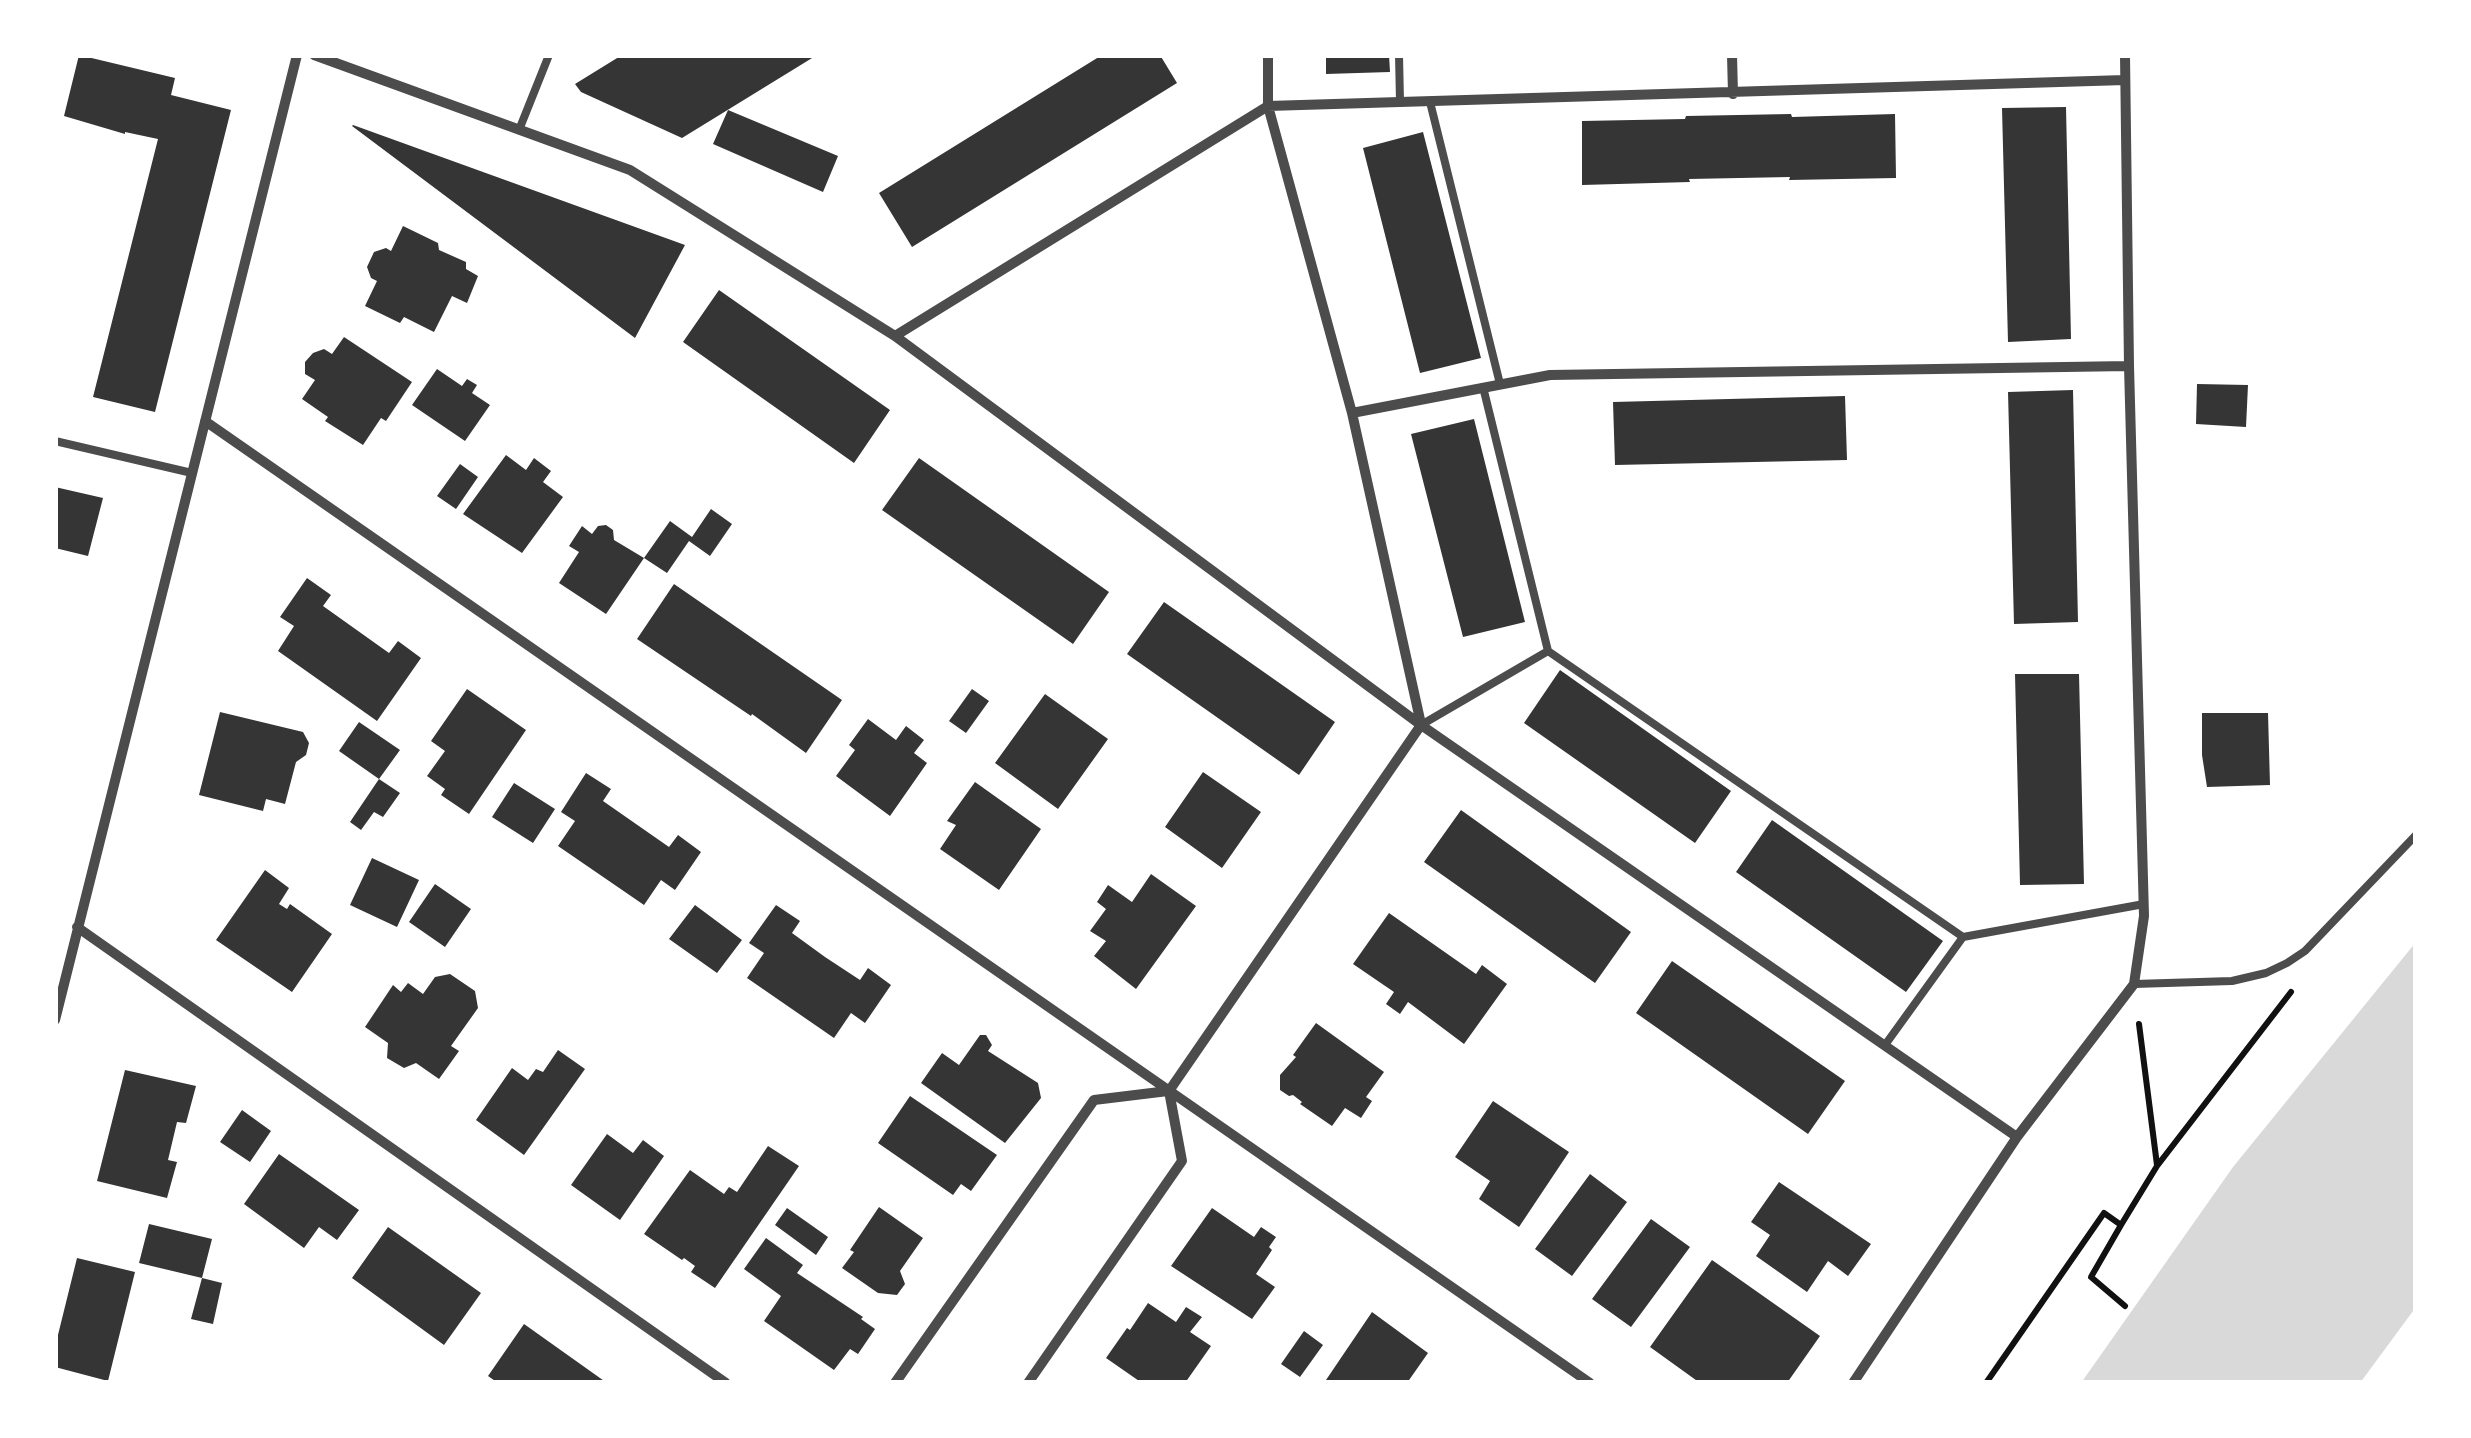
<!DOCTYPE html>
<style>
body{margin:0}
#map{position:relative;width:2471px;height:1438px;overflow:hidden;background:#fff;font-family:"Sofia Sans Condensed",sans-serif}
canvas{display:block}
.frame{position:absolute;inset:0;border:58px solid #fff;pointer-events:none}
</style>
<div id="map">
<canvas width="2471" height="1438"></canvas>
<div class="frame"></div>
</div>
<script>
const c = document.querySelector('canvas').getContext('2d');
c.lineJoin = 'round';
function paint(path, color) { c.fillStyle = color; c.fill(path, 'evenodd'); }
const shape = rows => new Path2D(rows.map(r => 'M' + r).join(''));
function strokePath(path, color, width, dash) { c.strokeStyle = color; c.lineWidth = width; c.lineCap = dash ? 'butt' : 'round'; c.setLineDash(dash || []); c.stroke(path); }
const water = shape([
 [2416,942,2416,1307,2360,1383,2081,1383,2233,1167]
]);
const building = shape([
 [79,55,175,78,171,95,231,110,155,412,93,397,158,139,125,132,125,134,64,116],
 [622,55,817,55,682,138,581,92,575,84],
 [1102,55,1160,55,1177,83,912,247,879,193],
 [1326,55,1389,55,1390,72,1326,74],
 [2066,107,2071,339,2008,342,2002,108],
 [728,110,838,156,823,192,713,144],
 [1791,114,1792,117,1895,114,1896,178,1789,180,1790,177,1689,179,1690,182,1582,185,1582,121,1685,119,1686,116],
 [353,125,685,245,635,338,352,126],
 [1423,132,1481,358,1420,373,1363,148],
 [403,226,438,243,439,250,466,262,466,269,478,276,467,303,452,296,434,332,404,317,400,323,365,306,377,281,371,278,367,267,374,252,386,248,391,251],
 [719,290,890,410,854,463,683,342],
 [344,337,412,382,386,421,381,418,363,445,325,421,328,417,302,399,315,380,305,374,305,362,313,353,324,349,332,354],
 [437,369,462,386,467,379,477,385,472,393,490,405,465,441,412,405],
 [2197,384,2248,385,2246,427,2196,424],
 [2073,390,2078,622,2014,624,2008,392],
 [1845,396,1847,460,1615,465,1613,402],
 [1474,419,1525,622,1463,637,1411,434],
 [506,455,526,470,534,458,551,471,543,482,563,497,522,553,463,514],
 [919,458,1109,592,1073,644,882,510],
 [460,464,478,477,456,509,437,496],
 [55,487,103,498,88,556,55,548],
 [711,509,732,524,710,556,689,541,667,573,644,558,670,521,692,537],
 [606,525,613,530,614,540,644,558,606,614,559,583,579,552,569,546,582,526,592,534,598,526],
 [307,578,331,595,323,606,389,653,398,641,421,658,377,721,278,651,294,626,280,617],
 [674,584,842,700,806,753,752,714,751,716,637,639],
 [1164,602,1335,722,1299,775,1127,654],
 [1560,670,1731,791,1695,843,1524,723],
 [2015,674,2079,674,2084,884,2020,885],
 [467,689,526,730,469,814,441,795,445,789,427,776,445,751,431,741],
 [972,689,989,701,966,733,949,721],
 [1045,694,1108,739,1058,809,995,763],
 [220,712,303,732,309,743,306,755,296,762,285,804,266,799,263,811,199,795],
 [2202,713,2268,713,2270,785,2207,787,2202,755],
 [868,719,896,740,906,726,924,740,914,753,927,763,890,816,836,776,855,750,849,745],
 [359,722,400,750,379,779,339,751],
 [1203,772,1261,812,1222,868,1165,827],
 [586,773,611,789,603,801,669,847,678,835,701,852,675,890,661,880,644,905,558,846,575,821,561,812],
 [379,779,400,793,383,817,374,812,361,830,350,822],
 [975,782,1041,829,999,890,940,849,956,825,947,821],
 [514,783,555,809,533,843,492,817],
 [1461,810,1631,932,1595,983,1424,862],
 [1772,820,1943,941,1906,992,1736,872],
 [372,858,419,880,397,927,350,905],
 [265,870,289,888,279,904,287,909,290,904,332,934,292,992,216,940],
 [1151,874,1196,906,1136,989,1094,956,1106,941,1090,931,1106,909,1097,902,1108,885,1132,902],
 [435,884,471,909,445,947,409,922],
 [695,905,742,940,717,973,669,939],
 [776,905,800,921,792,933,825,957,860,980,868,968,891,985,865,1023,851,1013,834,1038,747,978,764,953,749,943],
 [1389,913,1476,974,1482,965,1507,984,1464,1044,1408,1002,1400,1014,1386,1004,1394,992,1353,964],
 [1672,961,1845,1081,1808,1134,1636,1013],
 [450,974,475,991,478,1008,451,1046,459,1051,439,1079,416,1063,404,1068,387,1058,388,1043,365,1027,393,985,401,992,408,983,423,994,435,977],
 [1316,1023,1384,1072,1366,1097,1372,1101,1361,1118,1345,1108,1332,1126,1300,1104,1302,1102,1293,1095,1289,1096,1280,1090,1280,1075,1296,1057,1293,1055],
 [980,1035,986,1035,992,1045,988,1051,1038,1083,1041,1098,1005,1143,921,1083,942,1053,959,1065],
 [558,1050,585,1069,524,1155,476,1120,512,1068,528,1080,536,1069,543,1072],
 [125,1070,196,1086,186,1123,177,1122,168,1160,177,1162,167,1198,97,1181],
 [910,1096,997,1155,971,1191,961,1184,953,1195,878,1143],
 [1493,1101,1569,1152,1519,1227,1479,1199,1490,1181,1455,1157],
 [242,1110,271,1131,250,1162,220,1142],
 [607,1134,633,1153,643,1140,664,1156,620,1220,571,1185],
 [768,1146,799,1166,715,1288,691,1272,695,1266,684,1258,682,1260,644,1234,690,1170,724,1194,729,1187,737,1192],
 [279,1154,359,1210,337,1240,319,1227,304,1248,244,1204],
 [1590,1174,1627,1202,1572,1276,1535,1249],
 [1779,1182,1871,1244,1848,1276,1828,1261,1807,1292,1756,1256,1770,1235,1751,1222],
 [879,1207,923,1238,900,1271,905,1284,897,1295,878,1293,842,1268,854,1252,850,1250],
 [787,1208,828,1237,816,1255,775,1225],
 [1212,1208,1254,1237,1261,1227,1276,1237,1269,1247,1272,1250,1256,1274,1275,1287,1252,1319,1171,1266],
 [1651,1219,1690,1247,1631,1327,1592,1299],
 [149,1224,212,1239,202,1278,139,1263],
 [388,1227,481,1293,444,1345,352,1278],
 [766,1238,803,1265,797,1273,863,1317,861,1319,875,1329,858,1354,850,1349,834,1370,764,1321,781,1296,744,1269],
 [77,1258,135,1272,108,1381,55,1367,55,1347],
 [1712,1260,1820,1336,1787,1383,1700,1383,1650,1347],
 [202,1278,222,1283,213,1324,191,1319],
 [1148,1303,1176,1322,1186,1307,1202,1317,1190,1332,1211,1346,1185,1383,1142,1383,1106,1358,1127,1328,1130,1330],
 [1372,1312,1428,1353,1407,1383,1352,1383,1348,1380,1346,1383,1327,1383,1326,1380],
 [524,1324,607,1383,498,1383,488,1376],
 [1304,1331,1323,1345,1300,1377,1281,1364]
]);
const path = shape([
 [2139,1024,2157,1165],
 [2121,1225,2091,1277,2125,1306],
 [1986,1383,2104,1213,2121,1225,2157,1166,2291,992],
 [2415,1383,2416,1382]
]);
const service = shape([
 [1399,55,1400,102],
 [1430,102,1500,384],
 [519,130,549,55],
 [55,441,192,473],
 [1548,651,1963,937,2144,904],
 [1421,725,1548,651,1483,387],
 [2134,984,2232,981,2266,973,2287,963,2305,951,2416,835],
 [1885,1045,1963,937]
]);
const minor = shape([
 [314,55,630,170,895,336,1421,725,2017,1137],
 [1268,55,1268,106,1352,413,1421,724],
 [1732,55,1733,94],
 [895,336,1268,106,2125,80],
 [1352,413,1550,375,2129,366],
 [205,421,1590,1383],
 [77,927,726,1383],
 [55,1020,297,55],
 [895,1383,1094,1100,1168,1091],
 [1028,1383,1182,1161,1169,1091,1421,725],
 [1853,1383,2017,1137,2134,984,2144,916,2129,366,2125,55]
]);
paint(water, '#d9d9d9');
paint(building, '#353535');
strokePath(path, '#111', 6);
strokePath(service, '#4c4c4c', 8);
strokePath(minor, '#4c4c4c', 10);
</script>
